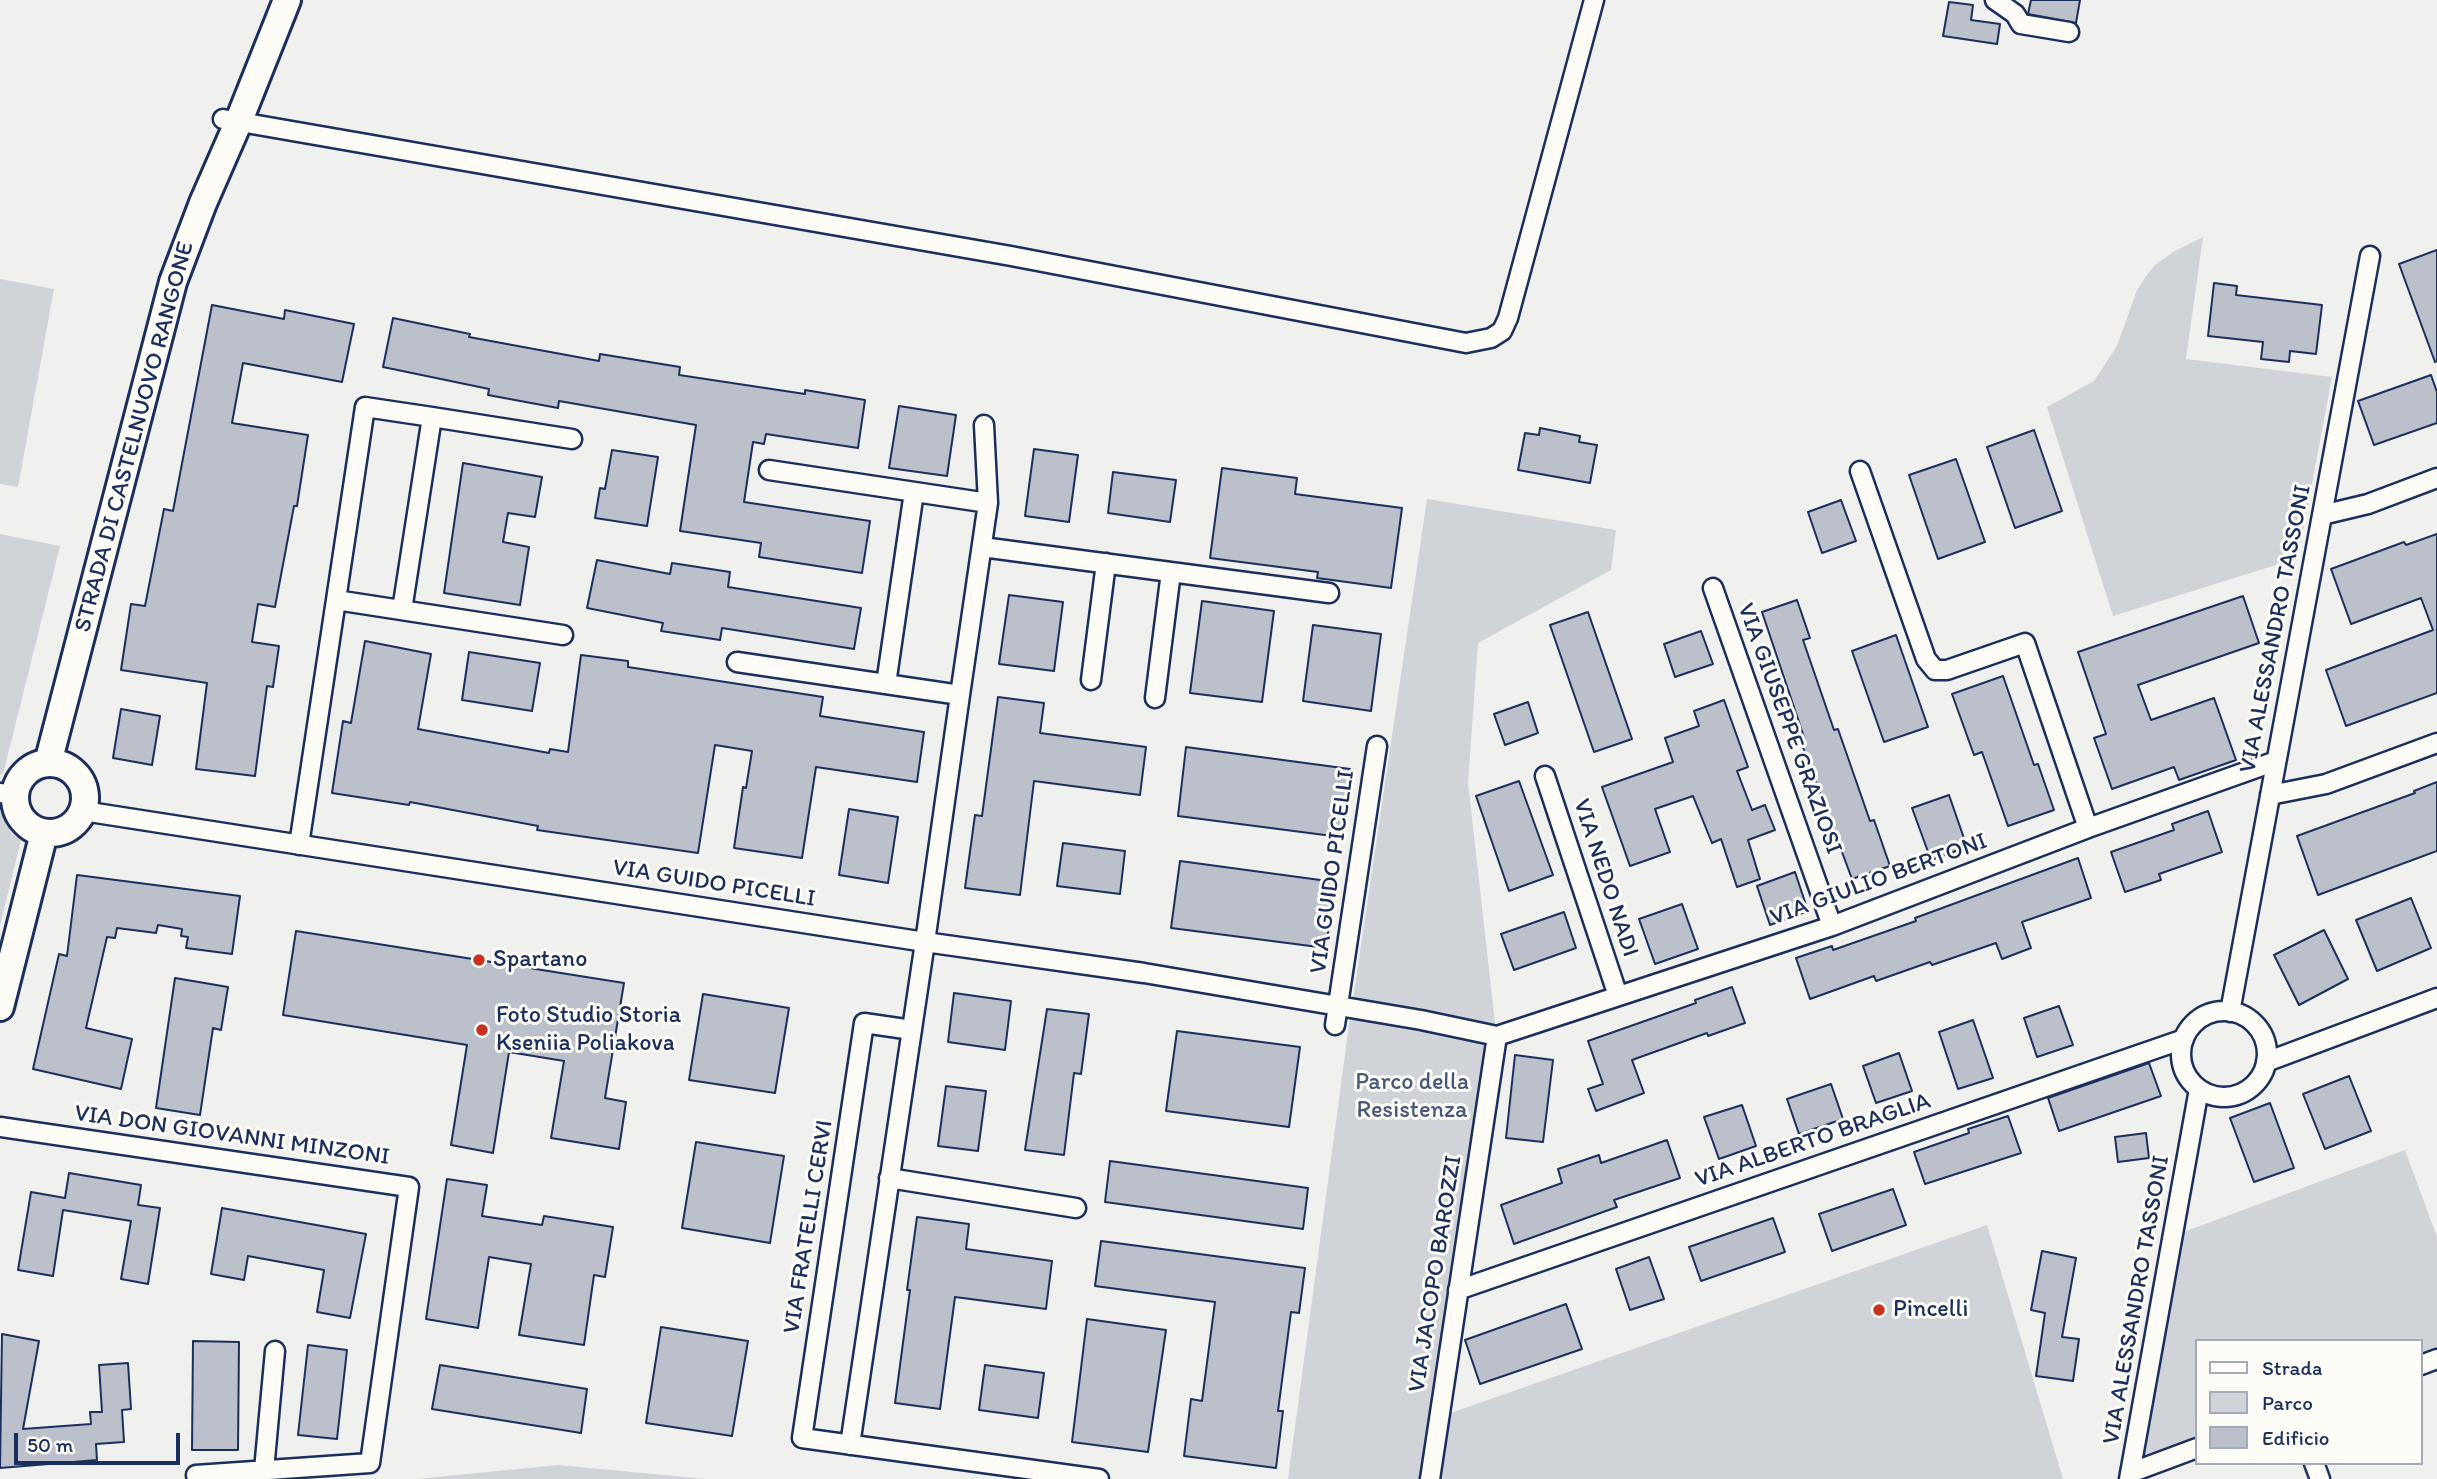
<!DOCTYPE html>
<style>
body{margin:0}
#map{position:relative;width:2437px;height:1479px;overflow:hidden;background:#f0f0ee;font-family:Itim,sans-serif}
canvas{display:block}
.legend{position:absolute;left:2195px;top:1339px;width:228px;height:126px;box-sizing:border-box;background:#fdfcf7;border:2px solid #a3aaba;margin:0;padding:9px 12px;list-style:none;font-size:21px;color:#1b2f5e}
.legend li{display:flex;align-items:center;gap:14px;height:35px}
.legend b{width:35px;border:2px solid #a3aaba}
.scale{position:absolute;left:14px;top:1433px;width:166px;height:32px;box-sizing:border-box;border:4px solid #1b2f5e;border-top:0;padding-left:9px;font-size:21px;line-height:24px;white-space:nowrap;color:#1b2f5e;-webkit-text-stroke:5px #fdfcf7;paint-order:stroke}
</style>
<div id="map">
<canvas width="2437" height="1479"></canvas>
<ul class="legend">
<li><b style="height:9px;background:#fdfcf7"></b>Strada</li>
<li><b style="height:19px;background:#d0d3d8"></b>Parco</li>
<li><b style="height:19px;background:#bbc0ca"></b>Edificio</li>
</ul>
<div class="scale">50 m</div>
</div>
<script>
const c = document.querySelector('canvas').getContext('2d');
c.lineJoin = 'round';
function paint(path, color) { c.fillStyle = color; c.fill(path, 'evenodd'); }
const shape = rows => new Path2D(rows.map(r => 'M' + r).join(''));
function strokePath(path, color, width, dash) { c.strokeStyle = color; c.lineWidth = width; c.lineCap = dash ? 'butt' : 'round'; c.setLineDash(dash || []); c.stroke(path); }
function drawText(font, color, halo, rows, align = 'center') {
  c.font = font + ' Itim,sans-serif'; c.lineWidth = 6; c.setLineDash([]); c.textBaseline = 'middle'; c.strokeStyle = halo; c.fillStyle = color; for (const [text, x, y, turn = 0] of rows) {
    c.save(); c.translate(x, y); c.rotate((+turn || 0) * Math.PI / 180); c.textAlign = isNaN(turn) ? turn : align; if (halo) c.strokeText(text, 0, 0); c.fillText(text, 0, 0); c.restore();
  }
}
const green = shape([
 [2203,237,2186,359,2332,377,2298,558,2113,616,2047,407,2094,381,2117,346,2137,290,2146,276,2155,265,2173,252],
 [0,279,54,289,18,487,0,484],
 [1427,499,1616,530,1611,570,1478,643,1468,783,1496,1032,1352,1006],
 [0,534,60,546,3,774,0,774],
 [0,811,12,834,21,840,0,926],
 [1351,1010,1494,1038,1428,1479,1288,1479],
 [2405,1150,2437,1237,2437,1348,2421,1354,2421,1341,2197,1341,2197,1439,2137,1462,2181,1233],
 [1987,1225,2063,1479,1437,1479,1445,1415],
 [558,1465,706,1479,417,1479]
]);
const building = shape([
 [2031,0,2080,0,2076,23,2028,14,2031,0],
 [1949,2,1973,5,1971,20,2000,24,1997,44,1943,36,1949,2],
 [2437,250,2437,361,2435,362,2399,264,2437,250],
 [2214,283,2237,286,2236,295,2322,305,2316,354,2290,351,2289,362,2261,359,2263,342,2208,336,2214,283],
 [212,305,284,319,285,310,354,324,342,382,243,363,232,423,308,435,297,506,294,506,275,607,258,604,252,642,279,646,273,687,267,686,255,776,196,769,207,683,121,670,131,604,145,606,164,509,173,511,212,305],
 [393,318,470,334,469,337,599,361,600,354,680,367,679,375,805,394,805,390,865,400,858,448,766,434,764,444,753,442,744,502,870,521,862,573,759,557,761,543,680,531,696,425,559,401,558,408,488,395,489,389,383,367,393,318],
 [2431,375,2437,392,2437,423,2374,445,2358,401,2431,375],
 [899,406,956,415,947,476,889,468,899,406],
 [1540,428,1580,436,1579,442,1597,445,1590,483,1518,470,1525,433,1539,435,1540,428],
 [2034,430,2062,511,2015,528,1987,447,2034,430],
 [1034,449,1078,455,1069,522,1025,516,1034,449],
 [612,450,658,457,647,526,595,518,600,488,605,489,612,450],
 [1956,459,1985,542,1938,559,1909,475,1956,459],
 [463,463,542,477,535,517,508,513,503,542,529,547,520,605,444,593,463,463],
 [1222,468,1297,478,1295,494,1402,508,1391,588,1317,578,1318,572,1210,558,1222,468],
 [1113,472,1176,480,1170,522,1108,513,1113,472],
 [1841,500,1856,541,1822,553,1808,512,1841,500],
 [2437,534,2437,693,2346,726,2326,670,2433,630,2421,598,2351,624,2331,569,2404,542,2406,545,2437,534],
 [597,560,670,574,672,563,730,572,728,587,861,608,854,649,722,628,720,640,661,631,663,623,587,608,597,560],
 [1009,595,1063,602,1054,671,999,664,1009,595],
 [2243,596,2259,643,2138,685,2151,720,2214,698,2236,760,2179,780,2174,767,2112,789,2094,738,2106,734,2078,652,2243,596],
 [1797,600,1810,638,1803,640,1834,730,1838,729,1870,821,1874,820,1890,866,1852,879,1801,742,1805,740,1762,612,1797,600],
 [1202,601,1274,611,1262,702,1190,693,1202,601],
 [1588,612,1632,739,1594,752,1550,625,1588,612],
 [1313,625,1381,634,1371,711,1303,701,1313,625],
 [1701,631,1713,664,1675,677,1664,644,1701,631],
 [1896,635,1928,727,1884,742,1852,651,1896,635],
 [365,641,431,654,418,729,549,753,550,749,568,752,581,655,628,661,628,667,823,697,820,716,924,732,917,782,816,767,802,858,734,848,743,787,746,788,752,751,715,745,698,853,537,830,538,826,410,802,409,805,332,793,343,721,351,723,365,641],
 [469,652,540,663,532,711,462,700,469,652],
 [2003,676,2034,765,2038,764,2054,810,2008,826,1982,752,1974,755,1952,694,2003,676],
 [998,697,1044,703,1040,733,1146,747,1140,795,1034,781,1020,895,965,888,975,815,982,816,998,697],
 [1724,700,1748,767,1737,771,1752,810,1765,805,1775,830,1748,840,1760,879,1737,887,1721,839,1712,843,1693,796,1655,809,1670,852,1630,866,1602,787,1673,762,1665,738,1699,726,1694,711,1724,700],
 [1528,702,1538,733,1505,745,1494,714,1528,702],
 [121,709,160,716,152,765,113,758,121,709],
 [1186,747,1350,769,1340,837,1178,816,1186,747],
 [1519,781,1553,875,1509,891,1476,796,1519,781],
 [2437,782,2437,851,2318,895,2297,836,2415,793,2414,791,2437,782],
 [1949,795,1967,847,1931,860,1912,808,1949,795],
 [849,809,898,817,888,883,839,875,849,809],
 [2208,811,2222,852,2159,874,2161,880,2125,892,2111,852,2174,830,2172,824,2208,811],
 [1063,843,1125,851,1120,894,1057,886,1063,843],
 [2078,858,2091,898,2022,922,2031,948,2002,959,1996,943,1932,965,1930,962,1876,981,1874,976,1810,999,1796,958,1832,946,1833,950,1916,921,1915,918,2078,858],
 [1180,861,1335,882,1326,948,1171,928,1180,861],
 [1795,872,1808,911,1770,925,1757,886,1795,872],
 [77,875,240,896,232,954,186,948,188,937,181,936,182,929,158,925,156,933,117,928,115,938,107,937,86,1028,132,1039,121,1089,33,1069,59,954,67,956,77,875],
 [2411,898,2431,948,2377,971,2356,920,2411,898],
 [1682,904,1698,949,1655,964,1639,919,1682,904],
 [1564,912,1576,948,1514,970,1501,934,1564,912],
 [2324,930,2348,979,2299,1005,2274,955,2324,930],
 [296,931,624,983,605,1098,626,1102,619,1149,551,1138,564,1061,509,1052,493,1153,451,1145,467,1045,283,1015,296,931],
 [175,978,228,987,221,1030,213,1028,200,1115,156,1108,175,978],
 [1732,987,1745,1023,1708,1036,1707,1033,1632,1060,1644,1093,1596,1111,1588,1089,1603,1084,1588,1041,1696,1003,1695,1000,1732,987],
 [954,993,1011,1001,1005,1050,948,1042,954,993],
 [703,994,789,1008,775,1093,689,1080,703,994],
 [2059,1006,2073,1045,2037,1057,2024,1018,2059,1006],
 [1047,1009,1089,1014,1081,1074,1074,1073,1064,1155,1025,1150,1047,1009],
 [1973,1020,1993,1078,1958,1089,1939,1032,1973,1020],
 [1177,1031,1300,1047,1289,1127,1166,1111,1177,1031],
 [1899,1053,1912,1091,1876,1103,1863,1066,1899,1053],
 [1515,1055,1553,1060,1543,1142,1506,1138,1515,1055],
 [2149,1063,2161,1096,2059,1131,2048,1098,2149,1063],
 [2349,1076,2371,1131,2325,1149,2303,1094,2349,1076],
 [1831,1084,1843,1119,1799,1134,1787,1099,1831,1084],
 [946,1086,986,1091,978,1151,938,1146,946,1086],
 [2270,1103,2294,1168,2254,1182,2230,1118,2270,1103],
 [1742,1105,1756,1146,1719,1159,1704,1117,1742,1105],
 [2008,1116,2021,1153,1925,1184,1914,1152,1969,1133,1968,1129,2008,1116],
 [2146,1133,2149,1158,2118,1162,2115,1137,2146,1133],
 [1667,1140,1680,1178,1614,1200,1617,1207,1514,1244,1501,1205,1562,1183,1558,1169,1599,1155,1601,1163,1667,1140],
 [696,1142,784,1156,770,1243,682,1228,696,1142],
 [1110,1161,1308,1188,1303,1229,1105,1202,1110,1161],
 [69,1173,141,1185,138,1205,160,1208,148,1284,121,1279,131,1221,63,1210,53,1276,18,1270,31,1192,65,1198,69,1173],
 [447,1179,487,1185,482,1216,542,1225,544,1216,613,1227,605,1277,594,1275,584,1345,519,1335,531,1264,489,1257,478,1328,426,1319,447,1179],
 [1893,1189,1906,1225,1832,1251,1819,1214,1893,1189],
 [222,1208,366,1234,350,1318,317,1312,324,1270,248,1256,244,1280,211,1274,222,1208],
 [917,1217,969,1224,966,1249,1052,1261,1046,1309,955,1297,940,1409,895,1403,910,1290,907,1290,917,1217],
 [1773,1218,1785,1252,1701,1281,1689,1247,1773,1218],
 [1101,1241,1305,1268,1299,1313,1291,1312,1278,1411,1283,1411,1276,1468,1184,1456,1191,1399,1202,1401,1215,1302,1095,1286,1101,1241],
 [2042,1251,2076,1258,2062,1337,2079,1339,2073,1381,2036,1376,2045,1313,2031,1310,2042,1251],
 [1649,1257,1664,1299,1630,1310,1616,1269,1649,1257],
 [1566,1304,1582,1349,1480,1384,1465,1340,1566,1304],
 [1087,1319,1166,1330,1148,1452,1072,1442,1087,1319],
 [661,1327,748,1341,732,1436,646,1423,661,1327],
 [2,1334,39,1341,23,1429,91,1424,90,1412,102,1412,99,1365,128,1363,131,1409,122,1410,124,1442,96,1444,97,1460,0,1468,2,1334],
 [193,1341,239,1342,238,1450,192,1450,193,1341],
 [308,1345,347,1350,337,1439,298,1435,308,1345],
 [440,1365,587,1389,581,1433,432,1409,440,1365],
 [985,1365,1044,1373,1038,1418,979,1410,985,1365]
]);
const minor = shape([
 [1995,0,2015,14,2021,24,2069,32],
 [223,119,1011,256,1466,343,1491,338,1502,331,1508,318,1594,0],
 [769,470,988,503],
 [1860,471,1926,659,1935,670,1947,670,2025,643,2088,828],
 [2322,515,2368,504,2437,478],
 [982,547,1329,593],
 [1713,588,1832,926],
 [336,600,365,407,432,417],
 [402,610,432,417,572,439],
 [737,662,960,695,925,942,850,1445],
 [1091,680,1106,563],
 [886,684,914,492],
 [960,695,988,503,984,425],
 [1155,698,1171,572],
 [1545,776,1618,996],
 [0,793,15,795],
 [2270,795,2326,784,2437,743],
 [83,811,925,942,1144,973,1421,1020,1497,1036,1832,926,2088,828,2276,761],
 [299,845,336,600,563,635],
 '2181 1054a43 43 0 1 1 86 0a43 43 0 1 1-86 0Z',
 [2230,1012,2370,256],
 [1335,1025,1377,746],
 [912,1030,864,1023,802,1438,1099,1479],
 [2266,1062,2437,998],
 [0,1127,409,1187,370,1463,196,1475],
 [889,1178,1076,1208],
 [1458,1290,2184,1039],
 [2421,1365,2437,1359],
 [2314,1463,2320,1479],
 [264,1470,275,1351],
 [2130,1473,2197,1448],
 [1430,1479,1497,1036],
 [2129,1479,2199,1089]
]);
const secondary = shape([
 '15 798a35 35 0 1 1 70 0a35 35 0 1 1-70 0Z',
 [48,763,173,282,203,203,238,123,287,0],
 [0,1007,44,833]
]);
const markers = [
 [479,960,7,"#c8321e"],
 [482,1030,7,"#c8321e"],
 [1879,1310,7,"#c8321e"]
];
const streetNames = [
 ["STRADA DI CASTELNUOVO RANGONE",135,437,-75],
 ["VIA ALESSANDRO TASSONI",2276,629,-79],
 ["VIA GIUSEPPE GRAZIOSI",1789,729,70],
 ["VIA GUIDO PICELLI",1333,872,-82],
 ["VIA NEDO NADI",1605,878,72],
 ["VIA GIULIO BERTONI",1879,880,-20],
 ["VIA GUIDO PICELLI",714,884,9],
 ["VIA DON GIOVANNI MINZONI",232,1136,8],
 ["VIA ALBERTO BRAGLIA",1813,1141,-19],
 ["VIA FRATELLI CERVI",809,1227,-81],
 ["VIA JACOPO BAROZZI",1436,1274,-81],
 ["VIA ALESSANDRO TASSONI",2137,1300,-80]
];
const poiNames = [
 ["Spartano",493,960],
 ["Foto Studio Storia",496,1016],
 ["Kseniia Poliakova",496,1044],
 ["Pincelli",1893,1310]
];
const parkNames = [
 ["Parco della",1412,1083],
 ["Resistenza",1412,1111]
];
paint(green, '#d0d3d8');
paint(building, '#bbc0ca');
strokePath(building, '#1b2f5e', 2);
strokePath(minor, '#1b2f5e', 23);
strokePath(secondary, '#1b2f5e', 32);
strokePath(minor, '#fdfcf7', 18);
strokePath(secondary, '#fdfcf7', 26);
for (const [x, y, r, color] of markers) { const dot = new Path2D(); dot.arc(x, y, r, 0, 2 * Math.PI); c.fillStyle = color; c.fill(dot); strokePath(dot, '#fdfcf7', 2.5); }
drawText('24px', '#1b2f5e', '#fdfcf7', streetNames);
drawText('24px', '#1b2f5e', '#fdfcf7', poiNames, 'left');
drawText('24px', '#48587c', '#fdfcf7', parkNames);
</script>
